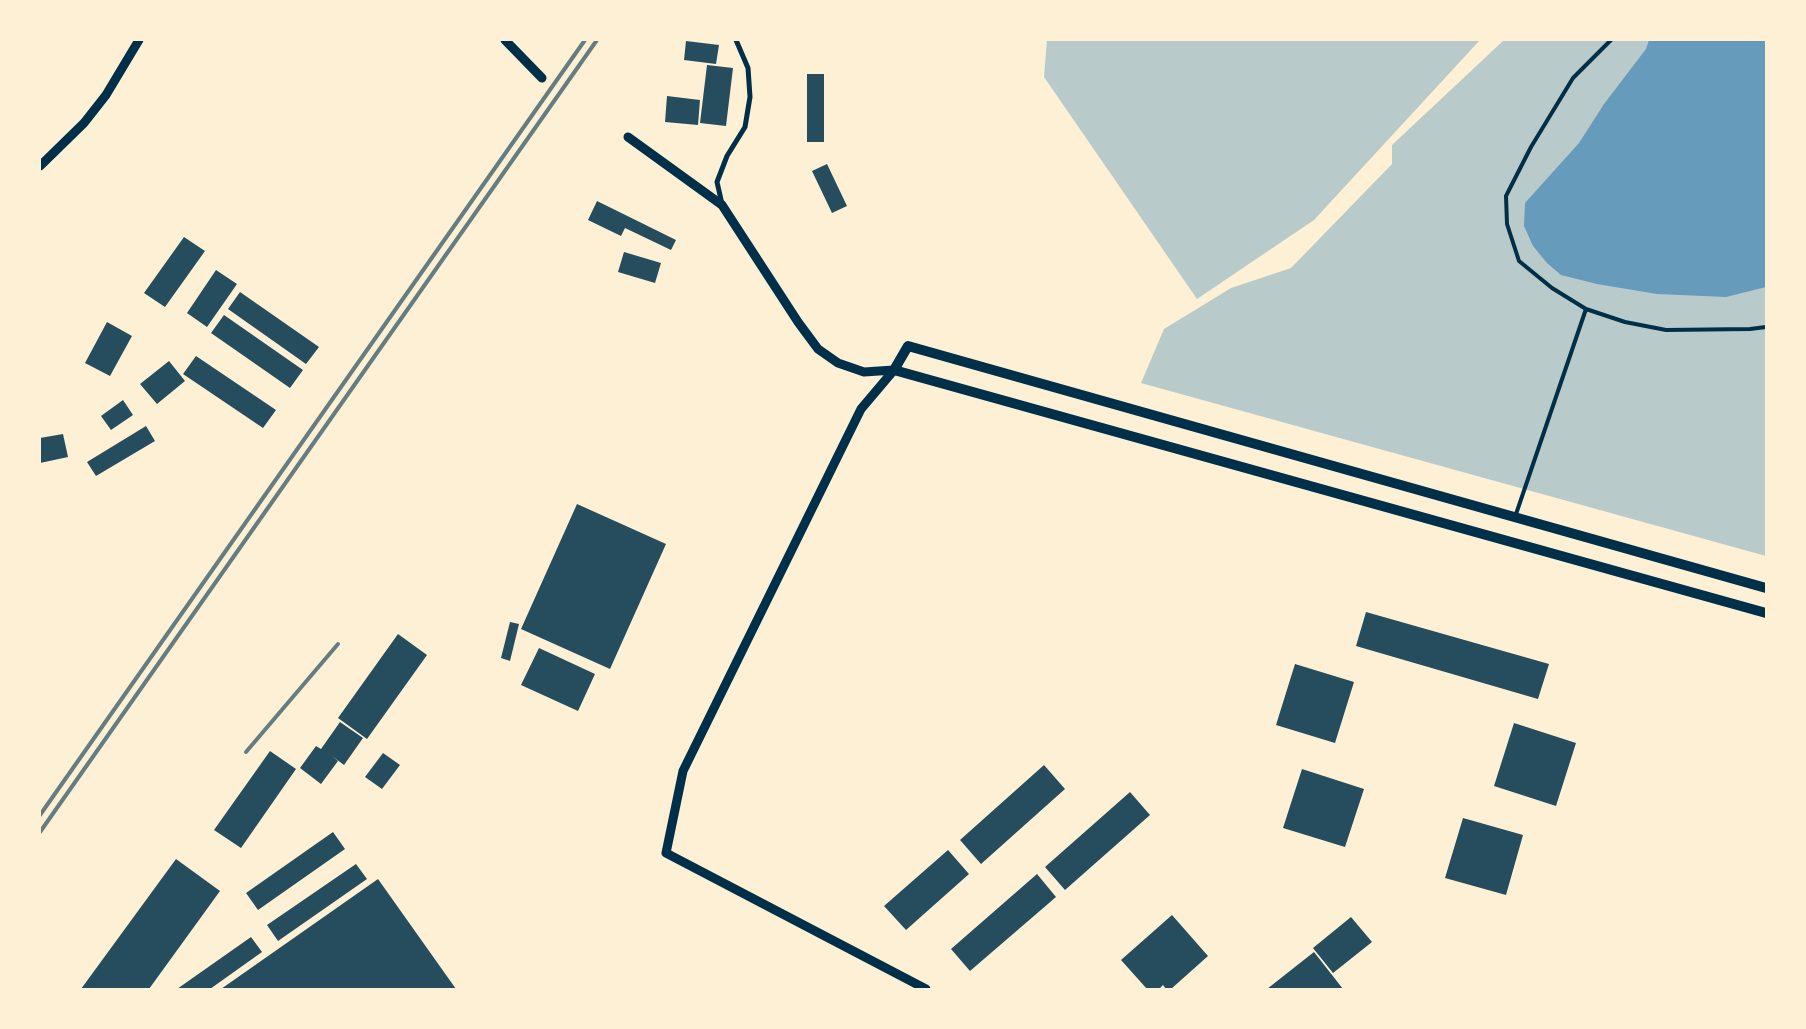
<!DOCTYPE html>
<style>
body{margin:0}
#map{position:relative;width:1806px;height:1029px;overflow:hidden;background:#fdf0d5;font-family:Barlow,sans-serif}
canvas{display:block}
.frame{position:absolute;inset:0;border:41px solid #fdf0d5;pointer-events:none}
</style>
<div id="map">
<canvas width="1806" height="1029"></canvas>
<div class="frame"></div>
</div>
<script>
const c = document.querySelector('canvas').getContext('2d');
c.lineJoin = 'round';
function paint(path, color) { c.fillStyle = color; c.fill(path, 'evenodd'); }
const shape = rows => new Path2D(rows.map(r => 'M' + r).join(''));
function strokePath(path, color, width, dash) { c.strokeStyle = color; c.lineWidth = width; c.lineCap = dash ? 'butt' : 'round'; c.setLineDash(dash || []); c.stroke(path); }
const green = shape([
 [1047,40,1480,40,1314,220,1197,299,1044,77],
 [1504,40,1766,40,1766,556,1141,383,1164,329,1231,288,1291,268,1392,164,1392,145]
]);
const water = shape([
 [1649,40,1766,40,1766,287,1726,297,1657,294,1597,284,1561,275,1547,263,1533,246,1524,226,1525,203,1579,143,1604,104,1646,49]
]);
const building = shape([
 [686,41,719,45,716,64,684,60],
 [707,65,733,68,726,126,700,123],
 [807,74,824,74,824,142,807,142],
 [667,96,700,100,698,125,665,122],
 [827,164,847,206,832,213,812,171],
 [597,201,676,240,671,250,625,228,621,236,588,220],
 [184,237,205,251,165,307,144,293],
 [624,252,661,263,655,283,618,272],
 [216,270,237,284,207,327,187,313],
 [240,292,319,347,306,364,228,309],
 [224,315,303,370,290,388,211,333],
 [107,322,132,336,110,376,85,363],
 [196,356,276,410,263,428,183,374],
 [169,361,185,381,157,404,140,384],
 [123,400,133,415,111,430,101,416],
 [146,426,155,441,96,476,87,462],
 [63,434,68,457,40,463,40,438],
 [577,504,666,544,610,669,521,629],
 [1366,612,1549,664,1538,699,1356,646],
 [510,622,519,624,510,661,501,658],
 [398,634,427,655,367,739,338,718],
 [539,648,595,674,578,711,521,685],
 [1295,664,1354,682,1335,743,1276,725],
 [340,722,363,738,344,765,332,756,338,761,321,784,300,768,316,746,321,749],
 [1514,723,1576,743,1556,806,1494,786],
 [270,751,296,769,241,848,214,830],
 [383,753,400,765,382,789,365,777],
 [1044,765,1065,789,981,864,960,840],
 [1302,769,1364,789,1345,847,1283,828],
 [1130,792,1150,815,1065,890,1045,867],
 [1463,818,1523,835,1506,895,1445,878],
 [333,832,345,849,258,910,246,893],
 [948,850,969,874,906,930,884,906],
 [176,859,220,891,149,989,81,989],
 [356,864,367,879,278,941,267,925],
 [1037,874,1056,897,970,971,951,949],
 [378,879,456,989,221,989],
 [1172,915,1208,956,1171,989,1166,989,1163,985,1159,989,1147,989,1121,960],
 [1351,917,1372,942,1333,973,1313,948],
 [251,937,262,952,210,989,177,989],
 [1314,952,1343,989,1267,989]
]);
const service = shape([
 [1611,40,1573,78,1531,147,1506,196,1507,224,1519,261,1552,288,1586,309,1625,322,1666,330,1750,329,1766,327],
 [1515,517,1586,309]
]);
const minor = shape([
 [722,204,717,182,727,156,745,127,750,97,748,68,736,40]
]);
const tertiary = shape([
 [505,40,542,78],
 [628,137,722,205,798,322,818,349,838,363,864,372,894,370],
 [40,166,84,123,106,95,139,40],
 [894,370,861,409,683,771,666,853,926,989]
]);
const secondary = shape([
 [1766,588,908,346,894,370,1766,613]
]);
const rail = shape([
 [246,752,338,644],
 [40,815,585,40],
 [40,832,597,40]
]);
paint(green, '#b9caca');
paint(water, '#669bbc');
paint(building, '#264d5e');
strokePath(service, '#003049', 4);
strokePath(minor, '#003049', 5);
strokePath(tertiary, '#003049', 9);
strokePath(secondary, '#003049', 10);
strokePath(rail, '#657d81', 4);
</script>
